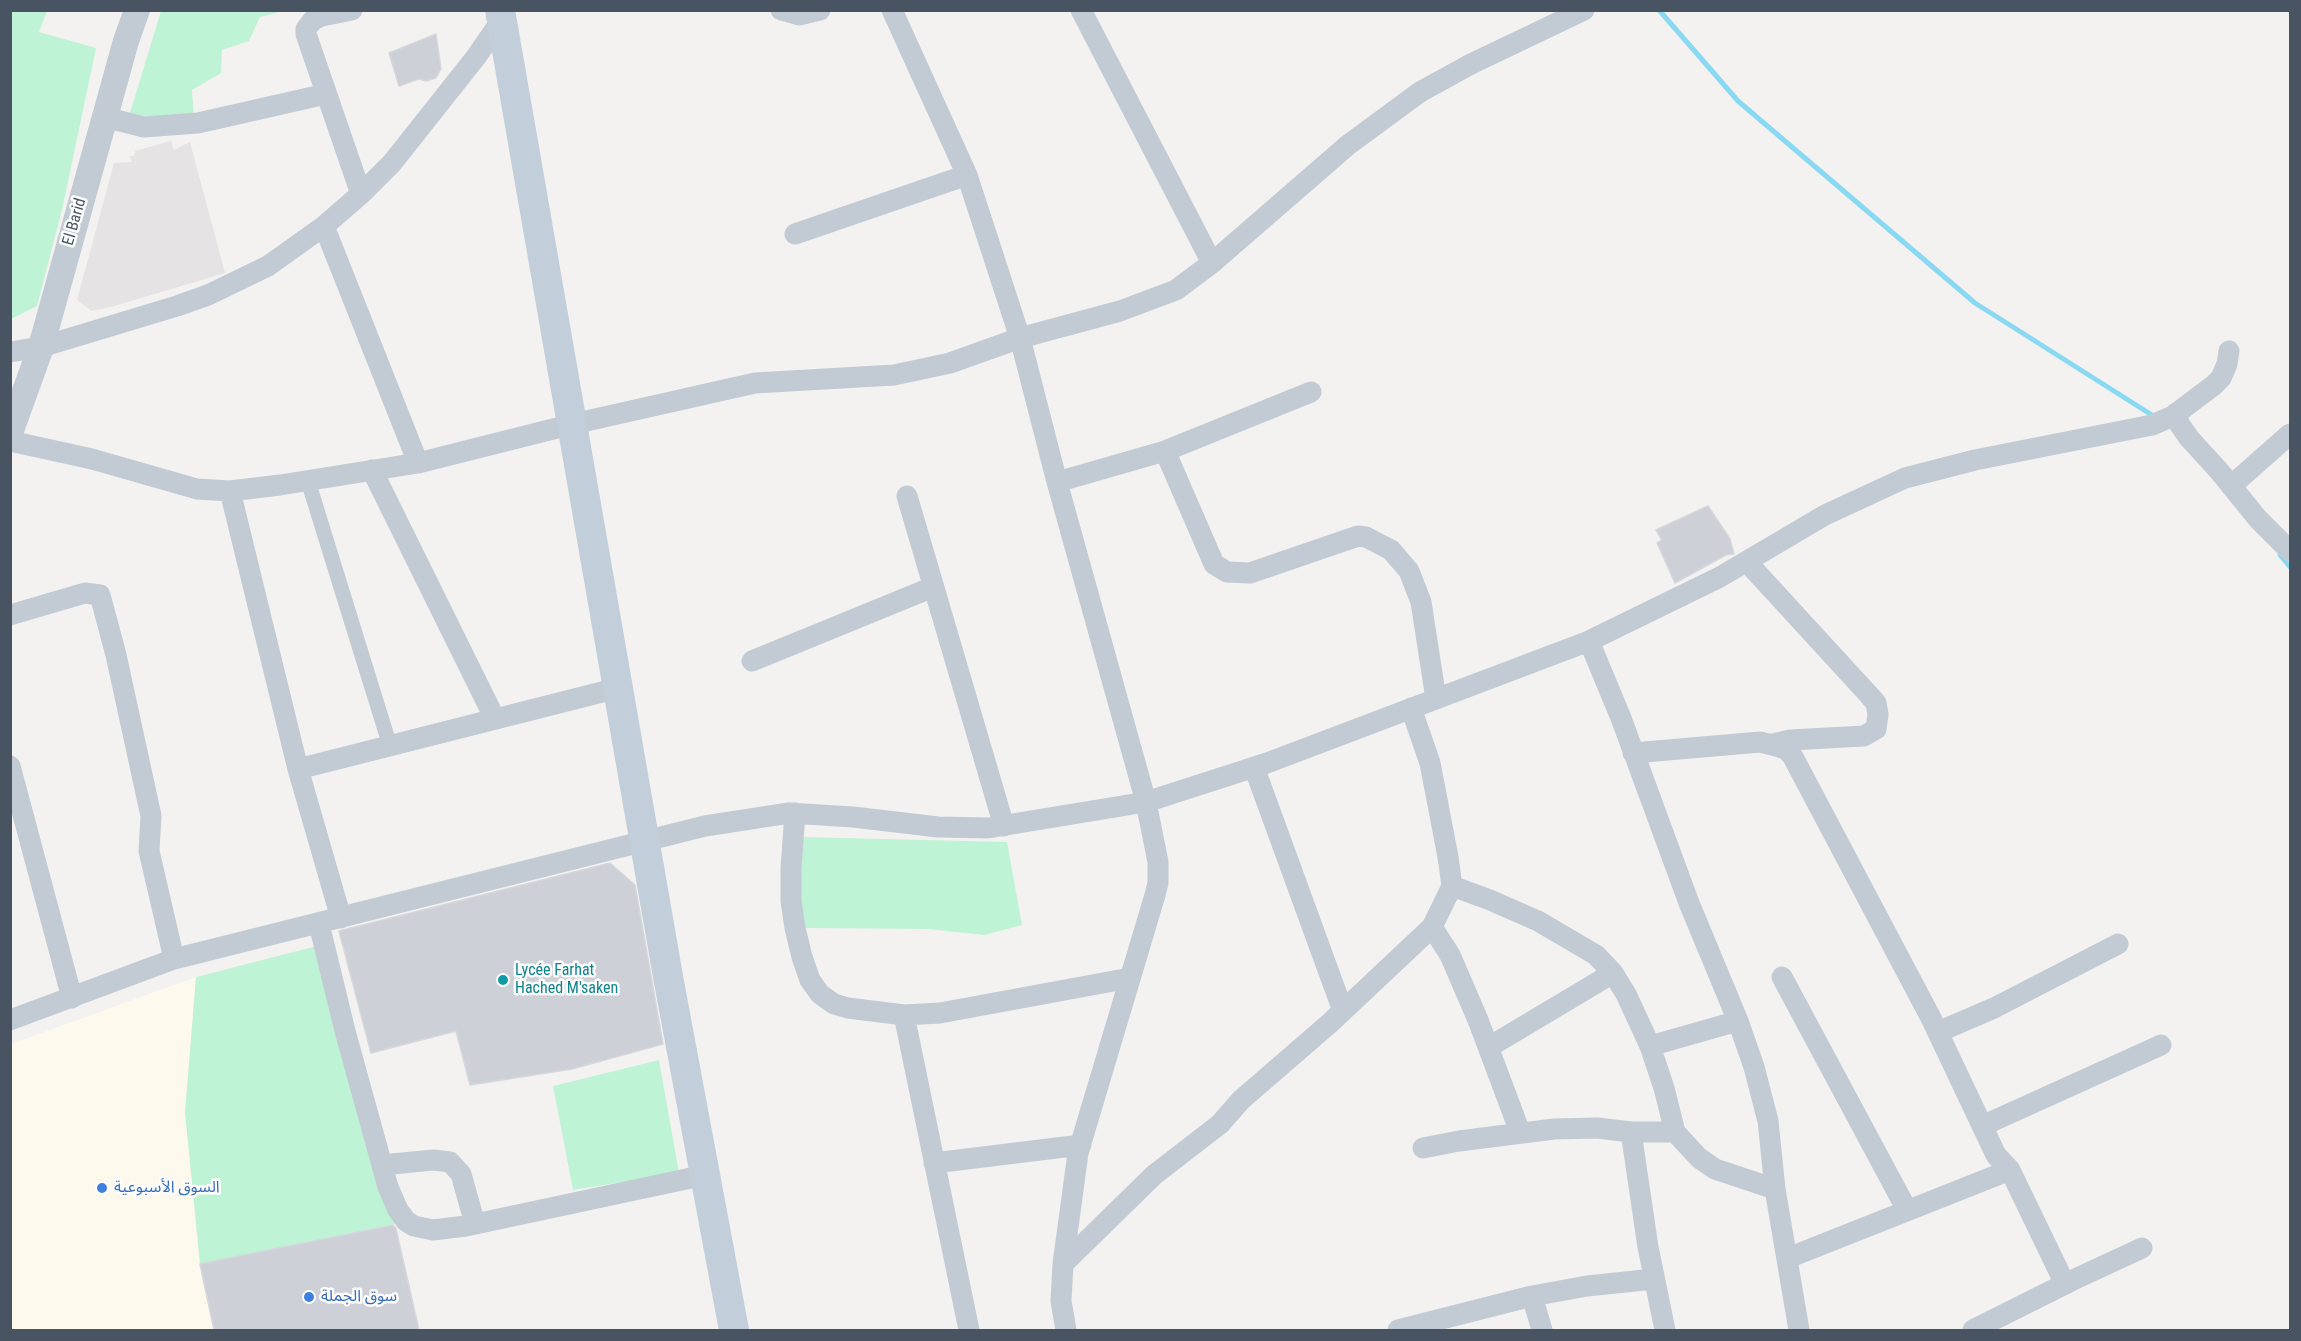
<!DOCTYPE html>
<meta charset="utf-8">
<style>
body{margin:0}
#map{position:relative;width:2301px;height:1341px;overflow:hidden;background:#f4f2f1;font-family:"Roboto Condensed",sans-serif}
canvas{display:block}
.frame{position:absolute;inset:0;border:12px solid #485461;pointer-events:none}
</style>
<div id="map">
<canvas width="2301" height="1341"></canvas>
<div class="frame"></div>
</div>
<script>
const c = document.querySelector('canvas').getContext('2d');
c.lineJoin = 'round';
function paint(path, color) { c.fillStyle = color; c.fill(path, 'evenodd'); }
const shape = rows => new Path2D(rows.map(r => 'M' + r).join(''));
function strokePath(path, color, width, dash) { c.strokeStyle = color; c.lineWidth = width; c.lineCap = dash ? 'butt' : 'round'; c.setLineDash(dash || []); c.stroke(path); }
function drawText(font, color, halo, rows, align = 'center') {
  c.font = font + ' "Roboto Condensed","Noto Sans Arabic",sans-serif'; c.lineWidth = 5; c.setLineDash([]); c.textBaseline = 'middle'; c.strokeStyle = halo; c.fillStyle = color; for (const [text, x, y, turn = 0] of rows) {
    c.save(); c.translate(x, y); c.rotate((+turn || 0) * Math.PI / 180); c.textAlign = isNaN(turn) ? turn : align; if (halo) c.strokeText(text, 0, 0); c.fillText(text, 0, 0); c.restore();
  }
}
const commercial = shape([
 [196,977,185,1112,200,1264,214,1330,11,1330,11,1044]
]);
const education = shape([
 [171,141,174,150,190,142,225,273,111,307,91,311,77,300,114,163,132,162,129,156,134,156,135,151]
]);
const green = shape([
 [10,11,47,11,39,32,96,48,62,210,37,306,11,319],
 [161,11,283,11,260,17,249,41,222,50,221,73,192,90,194,120,159,119,130,113],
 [803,837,1007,842,1022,925,984,935,929,929,804,928,797,876],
 [317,946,395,1224,200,1264,185,1112,196,977],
 [659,1060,679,1173,573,1190,553,1086]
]);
const stream = shape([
 [1659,10,1738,101,1975,303,2155,417],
 [2280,555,2290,567]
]);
const building = shape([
 [436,34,441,69,436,78,426,81,419,79,399,86,389,53,436,34],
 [1708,506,1730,539,1734,554,1726,555,1675,583,1657,543,1662,540,1656,530,1708,506],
 [610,863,635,885,663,1044,572,1069,470,1085,456,1031,371,1053,339,931,610,863],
 [393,1225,396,1229,419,1330,214,1330,200,1264,393,1225]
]);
const pedestrian = shape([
 [308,481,390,746]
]);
const minor = shape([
 [352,10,322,16,313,20,306,29,306,34,361,194],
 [781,10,799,15,820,10],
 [892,10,967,175,1020,338,1057,482,1146,802,1158,862,1158,883,1155,895,1078,1153,1063,1264,1061,1301,1066,1330],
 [1081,10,1212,263],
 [104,117,144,127,198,123,326,94],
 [324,226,418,463],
 [795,234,967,175],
 [10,352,41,347,177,306,208,295,268,266,324,226,361,194,392,163,476,57,505,15],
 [2176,413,2180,425,2189,438,2220,472,2258,519,2290,551],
 [10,441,92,459,197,489,230,491,280,485,418,463,573,424,755,383,894,375,950,363,1020,338,1120,311,1176,290,1212,263,1348,145,1420,92,1471,64,1584,10],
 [1165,451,1214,564,1227,572,1250,573,1358,536,1366,537,1391,550,1409,571,1421,602,1436,699],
 [372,470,495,719],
 [1057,482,1165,451,1311,392],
 [2231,486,2290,434],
 [230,491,298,769,341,918],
 [907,496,1004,826],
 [1747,562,1869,695,1876,703,1878,714,1876,729,1864,736,1790,740,1773,744],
 [10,615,85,593,100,595,116,655,151,816,149,851,174,959],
 [1589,641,1621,718,1689,903,1738,1021,1754,1067,1768,1121,1775,1189,1799,1330],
 [752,661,933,587],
 [1411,708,1430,763,1448,857,1452,886,1432,927,1450,955,1478,1020,1520,1132],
 [1633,753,1760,742,1780,747,1787,750,1793,757,1931,1018,1996,1155,2010,1170,2065,1284],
 [10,766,72,998],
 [1254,767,1343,1011],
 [298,769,618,688],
 [795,813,791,868,791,901,795,928,802,957,810,980,820,994,834,1004,848,1008,904,1015,940,1013,1130,978],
 [1452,886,1490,900,1538,921,1596,955,1613,973,1626,994,1650,1046,1664,1088,1675,1132],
 [319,924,345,1031,388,1187,398,1210,406,1221,414,1226,433,1230,466,1226,705,1175],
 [1782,977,1907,1210],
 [904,1015,969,1330],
 [10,1020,174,959,705,826,789,813,853,817,938,827,988,828,1146,802,1267,763,1589,641,1720,577,1825,515,1905,478,1975,460,2152,425,2173,416,2214,385,2221,378,2227,364,2229,351],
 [1938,1032,1994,1008,2118,944],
 [1650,1046,1738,1021],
 [1489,1047,1613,973],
 [1982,1126,2161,1045],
 [1423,1148,1459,1141,1554,1129,1597,1128,1631,1132],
 [934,1163,1081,1145],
 [382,1165,433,1160,450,1162,461,1174,475,1224],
 [1788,1258,2010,1170],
 [1063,1264,1154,1175,1220,1124,1241,1100,1330,1023,1432,927],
 [1532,1296,1542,1330],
 [1398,1330,1532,1296,1587,1286,1654,1279],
 [1665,1330,1648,1247,1631,1132,1675,1132,1699,1158,1715,1169,1775,1189],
 [1973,1330,2073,1280,2142,1248]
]);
const tertiary = shape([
 [10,433,41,347,126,41,137,10]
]);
const secondary = shape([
 [500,10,669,982,734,1330]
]);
const markers = [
 [503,980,6,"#0f9aa8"],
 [102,1188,6,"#3f7fe0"],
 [309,1297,6,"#3f7fe0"]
];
const streetNames = [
 ["El Barid",75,222,-74]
];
const cultureNames = [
 ["Lycée Farhat",515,971],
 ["Hached M'saken",515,989]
];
const shopNames = [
 ["السوق اﻷسبوعية",114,1188],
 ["سوق الجملة",321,1297]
];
paint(commercial, '#fdf9ec');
paint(education, '#e5e3e3');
paint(green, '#bff3d5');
strokePath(stream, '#89d9f2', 5);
paint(building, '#cdd0d7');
strokePath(building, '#d5d7dd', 1.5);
strokePath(pedestrian, '#c2cbd4', 15);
strokePath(minor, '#c2cbd4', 21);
strokePath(tertiary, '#c2cbd4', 26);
strokePath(secondary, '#c3cedb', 30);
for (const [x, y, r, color] of markers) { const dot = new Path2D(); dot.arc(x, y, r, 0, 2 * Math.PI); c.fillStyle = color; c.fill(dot); strokePath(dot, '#fff', 2); }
drawText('16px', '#485461', '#fff', streetNames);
drawText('16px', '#0d838f', '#fff', cultureNames, 'left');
drawText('16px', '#366cbe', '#fff', shopNames, 'left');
</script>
